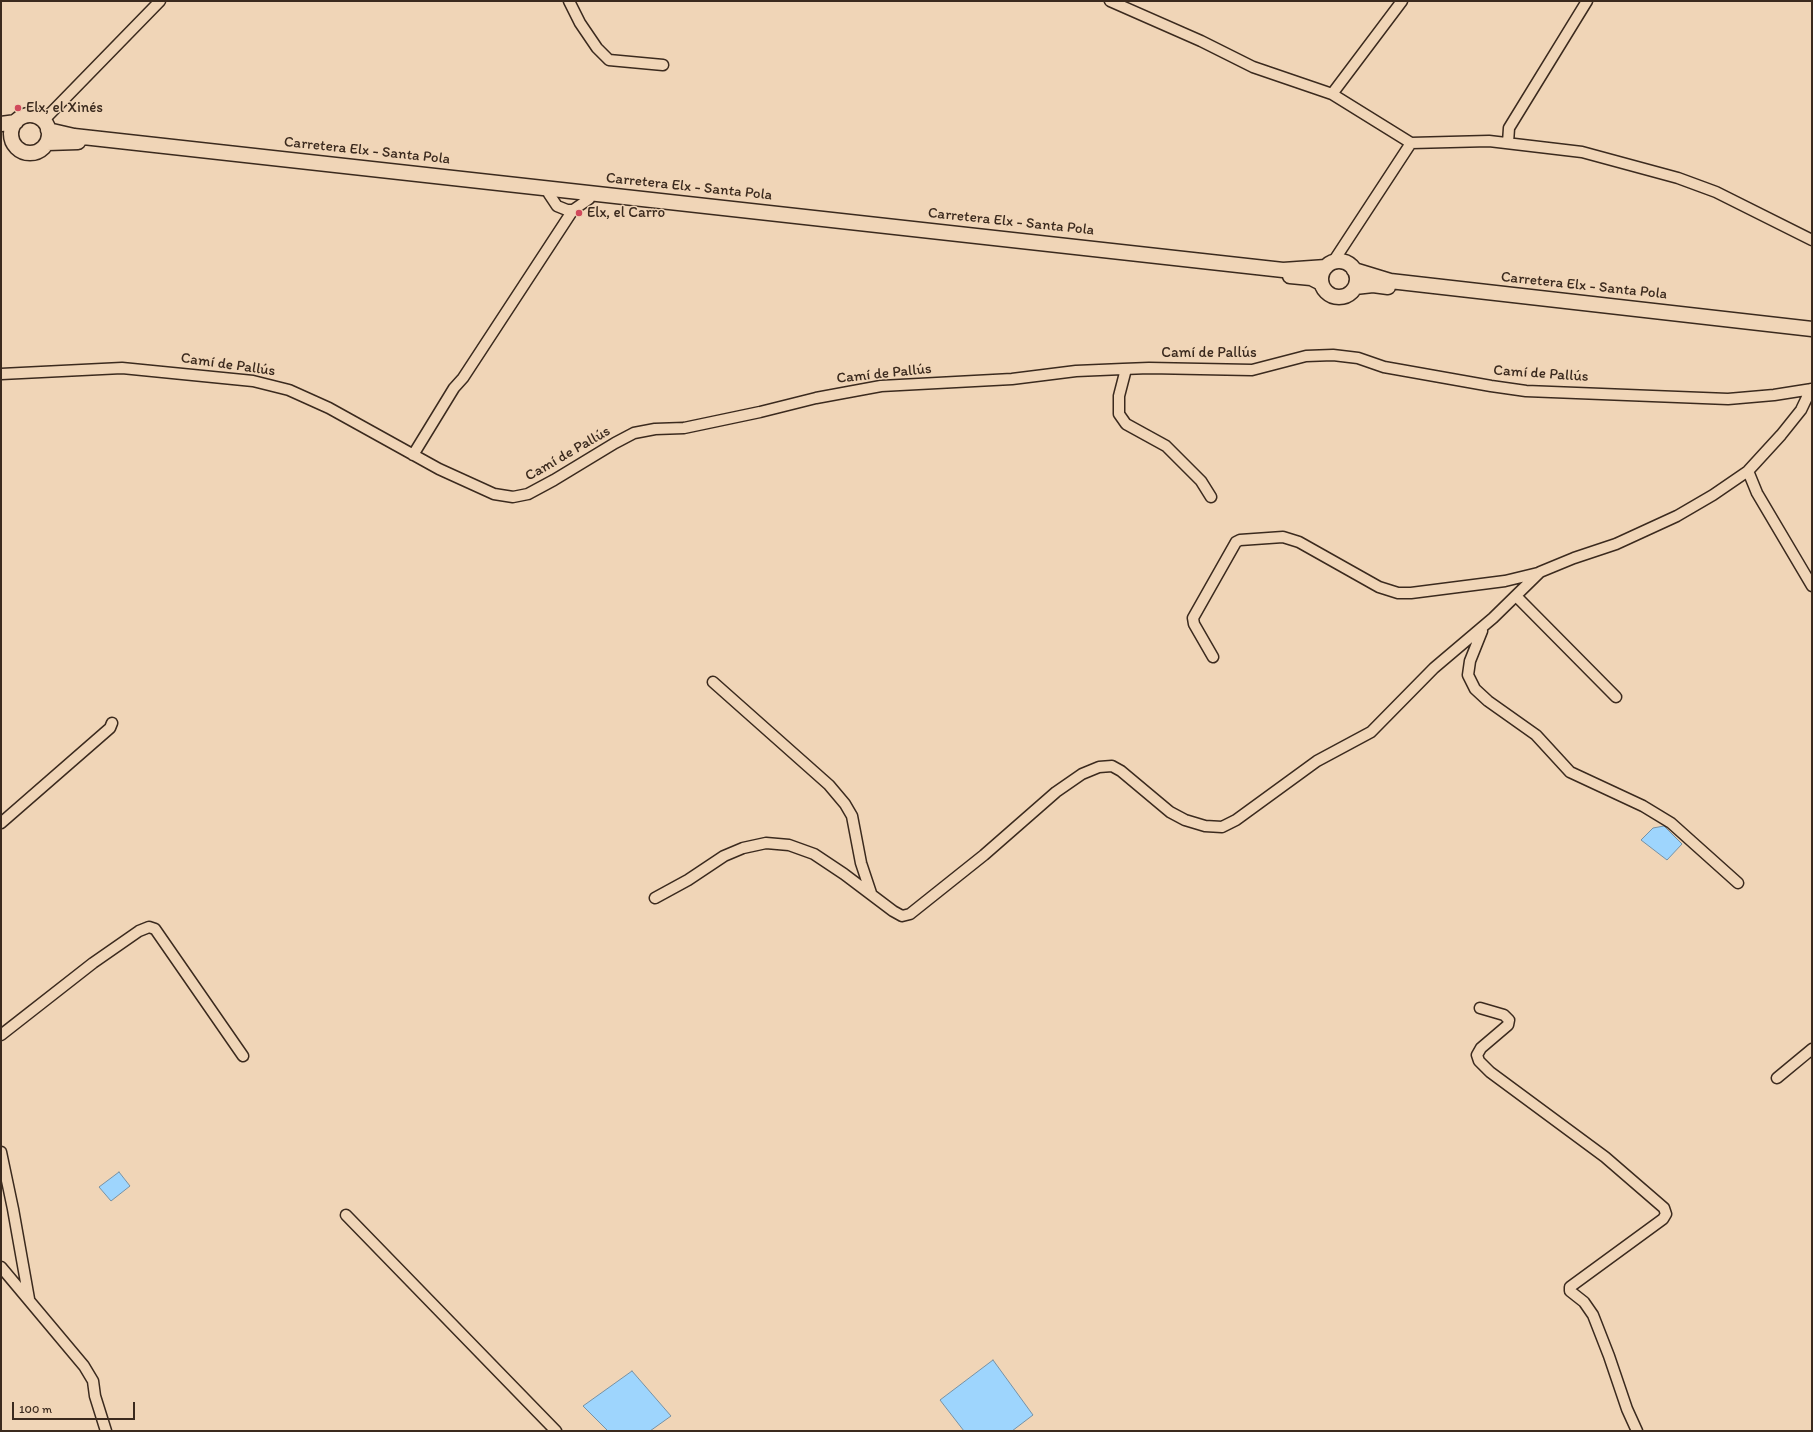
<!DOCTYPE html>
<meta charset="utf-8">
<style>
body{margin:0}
#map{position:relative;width:1813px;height:1432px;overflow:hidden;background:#f0d5b7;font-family:Itim,sans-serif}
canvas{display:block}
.frame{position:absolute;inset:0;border:2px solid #3b2a1e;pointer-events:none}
.scale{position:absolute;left:12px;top:1402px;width:123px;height:18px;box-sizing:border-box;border:2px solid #3b2a1e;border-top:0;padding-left:5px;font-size:12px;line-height:14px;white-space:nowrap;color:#3b2a1e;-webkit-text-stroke:3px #f0d5b7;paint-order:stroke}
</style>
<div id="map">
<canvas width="1813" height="1432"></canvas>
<div class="frame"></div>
<div class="scale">100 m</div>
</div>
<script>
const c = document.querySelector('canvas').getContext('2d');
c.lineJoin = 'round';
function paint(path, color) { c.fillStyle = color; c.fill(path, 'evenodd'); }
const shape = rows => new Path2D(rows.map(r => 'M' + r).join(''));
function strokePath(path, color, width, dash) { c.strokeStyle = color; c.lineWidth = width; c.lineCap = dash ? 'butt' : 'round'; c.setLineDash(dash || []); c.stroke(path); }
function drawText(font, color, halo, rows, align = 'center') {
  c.font = font + ' Itim,sans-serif'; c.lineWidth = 3; c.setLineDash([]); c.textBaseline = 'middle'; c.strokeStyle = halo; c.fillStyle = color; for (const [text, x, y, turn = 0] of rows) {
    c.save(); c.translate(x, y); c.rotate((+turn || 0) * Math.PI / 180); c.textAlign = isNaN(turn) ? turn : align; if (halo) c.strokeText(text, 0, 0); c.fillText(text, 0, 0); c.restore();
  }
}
const water = shape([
 [1664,826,1682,844,1667,860,1641,840,1653,828,1664,826],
 [119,1172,130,1186,111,1201,99,1187,119,1172],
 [993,1360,1033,1415,1012,1431,964,1431,940,1400,993,1360],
 [632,1371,671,1416,650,1431,608,1431,583,1406,632,1371]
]);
const minor = shape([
 [569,1,580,23,597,48,609,60,663,65],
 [1110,1,1201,41,1253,67,1332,94,1411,143,1489,141,1582,152,1678,178,1716,192,1812,240],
 [1332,94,1402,1],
 [43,121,160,1],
 [1508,143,1509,128,1587,1],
 [549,194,557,206,567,210,573,210,589,199],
 [1333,262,1411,143],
 [1126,369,1119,396,1119,414,1126,424,1166,446,1201,481,1211,497],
 [1,374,122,368,253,381,289,390,329,408,439,469,494,494,513,497,528,494,554,480,615,443,634,433,655,429,684,428,760,412,816,398,881,386,1012,379,1076,371,1123,369,1149,368,1252,370,1306,356,1333,355,1358,358,1384,367,1491,386,1526,391,1728,399,1774,395,1812,389],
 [413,455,454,388,463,378,573,210],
 [1748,471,1757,493,1812,586],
 [1516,596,1616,697],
 [1482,631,1470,661,1468,675,1475,689,1488,701,1536,735,1570,772,1643,806,1671,823,1738,883],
 [1213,657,1194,624,1193,618,1236,542,1240,540,1283,537,1299,542,1379,587,1398,593,1411,593,1505,581,1538,573],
 [713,682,829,785,845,804,852,816,861,863,871,893],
 [1,823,110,728,112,723],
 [655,898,688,880,724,856,743,848,766,843,789,845,814,854,844,874,893,911,902,916,910,914,984,855,1056,792,1082,774,1099,767,1112,766,1121,771,1170,812,1185,820,1205,826,1222,827,1236,820,1317,761,1371,732,1434,668,1493,618,1540,572,1574,558,1616,544,1677,516,1713,495,1748,471,1781,435,1801,410,1811,389],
 [1480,1008,1504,1015,1509,1020,1508,1025,1481,1048,1477,1055,1479,1061,1490,1072,1605,1157,1664,1208,1666,1214,1663,1219,1570,1287,1570,1291,1584,1302,1593,1315,1609,1356,1627,1409,1637,1431],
 [1,1035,93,963,139,931,149,927,155,929,243,1056],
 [1777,1078,1812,1049],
 [1,1152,13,1209,29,1299],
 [346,1215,556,1431],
 [1,1267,84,1366,93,1381,95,1396,106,1431]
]);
const secondary = shape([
 '11 134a19 19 0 1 1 38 0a19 19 0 1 1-38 0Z',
 [1,124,16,122],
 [48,130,74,136,1283,270,1326,267],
 [47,143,78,142],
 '1321 279a18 18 0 1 1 36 0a18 18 0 1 1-36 0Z',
 [1354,270,1390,281,1812,329],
 [1290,276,1311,278,1321,283],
 [1355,287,1373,285,1388,287]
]);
const markers = [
 [18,108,4,"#d1495b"],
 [579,213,4,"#d1495b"]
];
const poiNames = [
 ["Elx, el Xinés",26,108],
 ["Elx, el Carro",587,213]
];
const streetNames = [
 ["Carretera Elx - Santa Pola",367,151,6],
 ["Carretera Elx - Santa Pola",689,187,6],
 ["Carretera Elx - Santa Pola",1011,222,6],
 ["Carretera Elx - Santa Pola",1584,286,6],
 ["Camí de Pallús",1209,353],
 ["Camí de Pallús",228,365,8],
 ["Camí de Pallús",884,374,-6],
 ["Camí de Pallús",1541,374,4],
 ["Camí de Pallús",568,454,-30]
];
paint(water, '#9ed5fd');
strokePath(water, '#7691a4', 1);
strokePath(minor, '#3b2a1e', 13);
strokePath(secondary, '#3b2a1e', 17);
strokePath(minor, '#f0d5b7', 10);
strokePath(secondary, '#f0d5b7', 14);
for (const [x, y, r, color] of markers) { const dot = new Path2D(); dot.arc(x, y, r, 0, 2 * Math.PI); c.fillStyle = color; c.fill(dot); strokePath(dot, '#f0d5b7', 1.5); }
drawText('15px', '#3b2a1e', '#f0d5b7', poiNames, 'left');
drawText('15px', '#3b2a1e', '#f0d5b7', streetNames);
</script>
